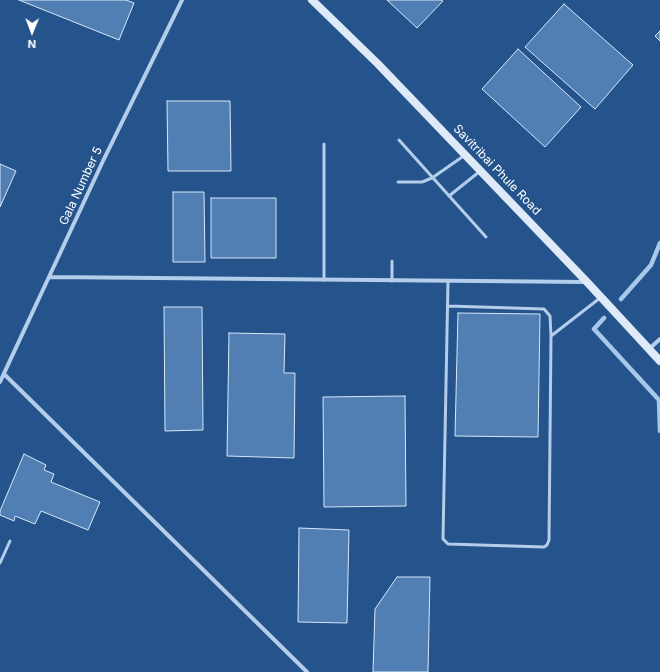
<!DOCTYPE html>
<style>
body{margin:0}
#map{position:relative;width:660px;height:672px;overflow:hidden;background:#25538b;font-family:Inter,sans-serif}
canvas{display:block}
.north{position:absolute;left:12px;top:12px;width:40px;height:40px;-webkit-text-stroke:3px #25538b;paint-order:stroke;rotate:181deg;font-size:11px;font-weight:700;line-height:16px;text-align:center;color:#fff}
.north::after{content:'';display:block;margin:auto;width:14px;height:18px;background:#fff;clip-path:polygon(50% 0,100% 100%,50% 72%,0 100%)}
</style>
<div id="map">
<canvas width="660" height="672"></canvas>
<div class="north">N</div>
</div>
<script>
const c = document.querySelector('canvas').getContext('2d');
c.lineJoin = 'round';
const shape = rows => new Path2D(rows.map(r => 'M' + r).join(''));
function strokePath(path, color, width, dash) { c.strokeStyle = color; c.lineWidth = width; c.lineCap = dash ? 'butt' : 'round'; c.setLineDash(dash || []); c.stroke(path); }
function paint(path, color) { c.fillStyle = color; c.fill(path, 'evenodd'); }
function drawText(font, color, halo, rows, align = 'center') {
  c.font = font + ' Inter,sans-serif'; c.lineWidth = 3; c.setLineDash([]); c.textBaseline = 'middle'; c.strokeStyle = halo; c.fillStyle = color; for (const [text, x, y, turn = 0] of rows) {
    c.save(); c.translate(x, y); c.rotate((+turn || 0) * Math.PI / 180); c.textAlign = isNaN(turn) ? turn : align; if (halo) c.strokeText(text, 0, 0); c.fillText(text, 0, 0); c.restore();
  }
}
const stream = shape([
 [621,299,651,265,660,243],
 [604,318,594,329,659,400,660,431]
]);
const building = shape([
 [19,0,126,0,134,3,119,40,19,0],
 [387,0,441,0,443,1,417,28,387,0],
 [564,4,633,65,595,109,525,47,564,4],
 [660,31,660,41,655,36,660,31],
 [518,49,581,107,545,147,482,89,518,49],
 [167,101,230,101,231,171,168,171,167,101],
 [0,164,16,171,0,207,0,164],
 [173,192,204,192,205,262,173,262,173,192],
 [211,198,276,198,276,258,211,258,211,198],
 [164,307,202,307,203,430,165,431,164,307],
 [458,313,540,314,538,437,455,436,458,313],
 [229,333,285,334,284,373,295,373,294,458,227,456,229,333],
 [405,396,406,506,324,507,323,397,405,396],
 [24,454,46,465,44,470,54,474,51,482,100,502,88,530,41,511,35,524,15,516,14,521,0,515,0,511,24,454],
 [299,528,349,530,347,623,298,622,299,528],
 [397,577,430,577,428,672,373,672,375,609,397,577]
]);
const lane = shape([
 [399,140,486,237],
 [324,144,324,280],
 [398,182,422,182,432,178,465,155],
 [449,196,479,172],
 [392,281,392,261],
 [448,281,443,539,448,544,544,547,547,545,549,540,551,336,600,298],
 [448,306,544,309,550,316,551,336],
 [0,563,10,541]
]);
const street = shape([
 [49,277,586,282],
 [649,349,660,339],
 [4,374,307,672],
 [0,382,103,161,182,0]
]);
const secondary = shape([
 [312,0,378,64,587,282,660,361]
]);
const streetNames = [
 ["Savitribai Phule Road",497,170,46],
 ["Gala Number 5",81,186,-65]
];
strokePath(stream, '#a7c8eb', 4.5);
paint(building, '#517fb4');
strokePath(building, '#d7e7f8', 1);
strokePath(lane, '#b3cdea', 3);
strokePath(street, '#b3cdea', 4);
strokePath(secondary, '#deeaf8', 8);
drawText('12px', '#fff', '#25538b', streetNames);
</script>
